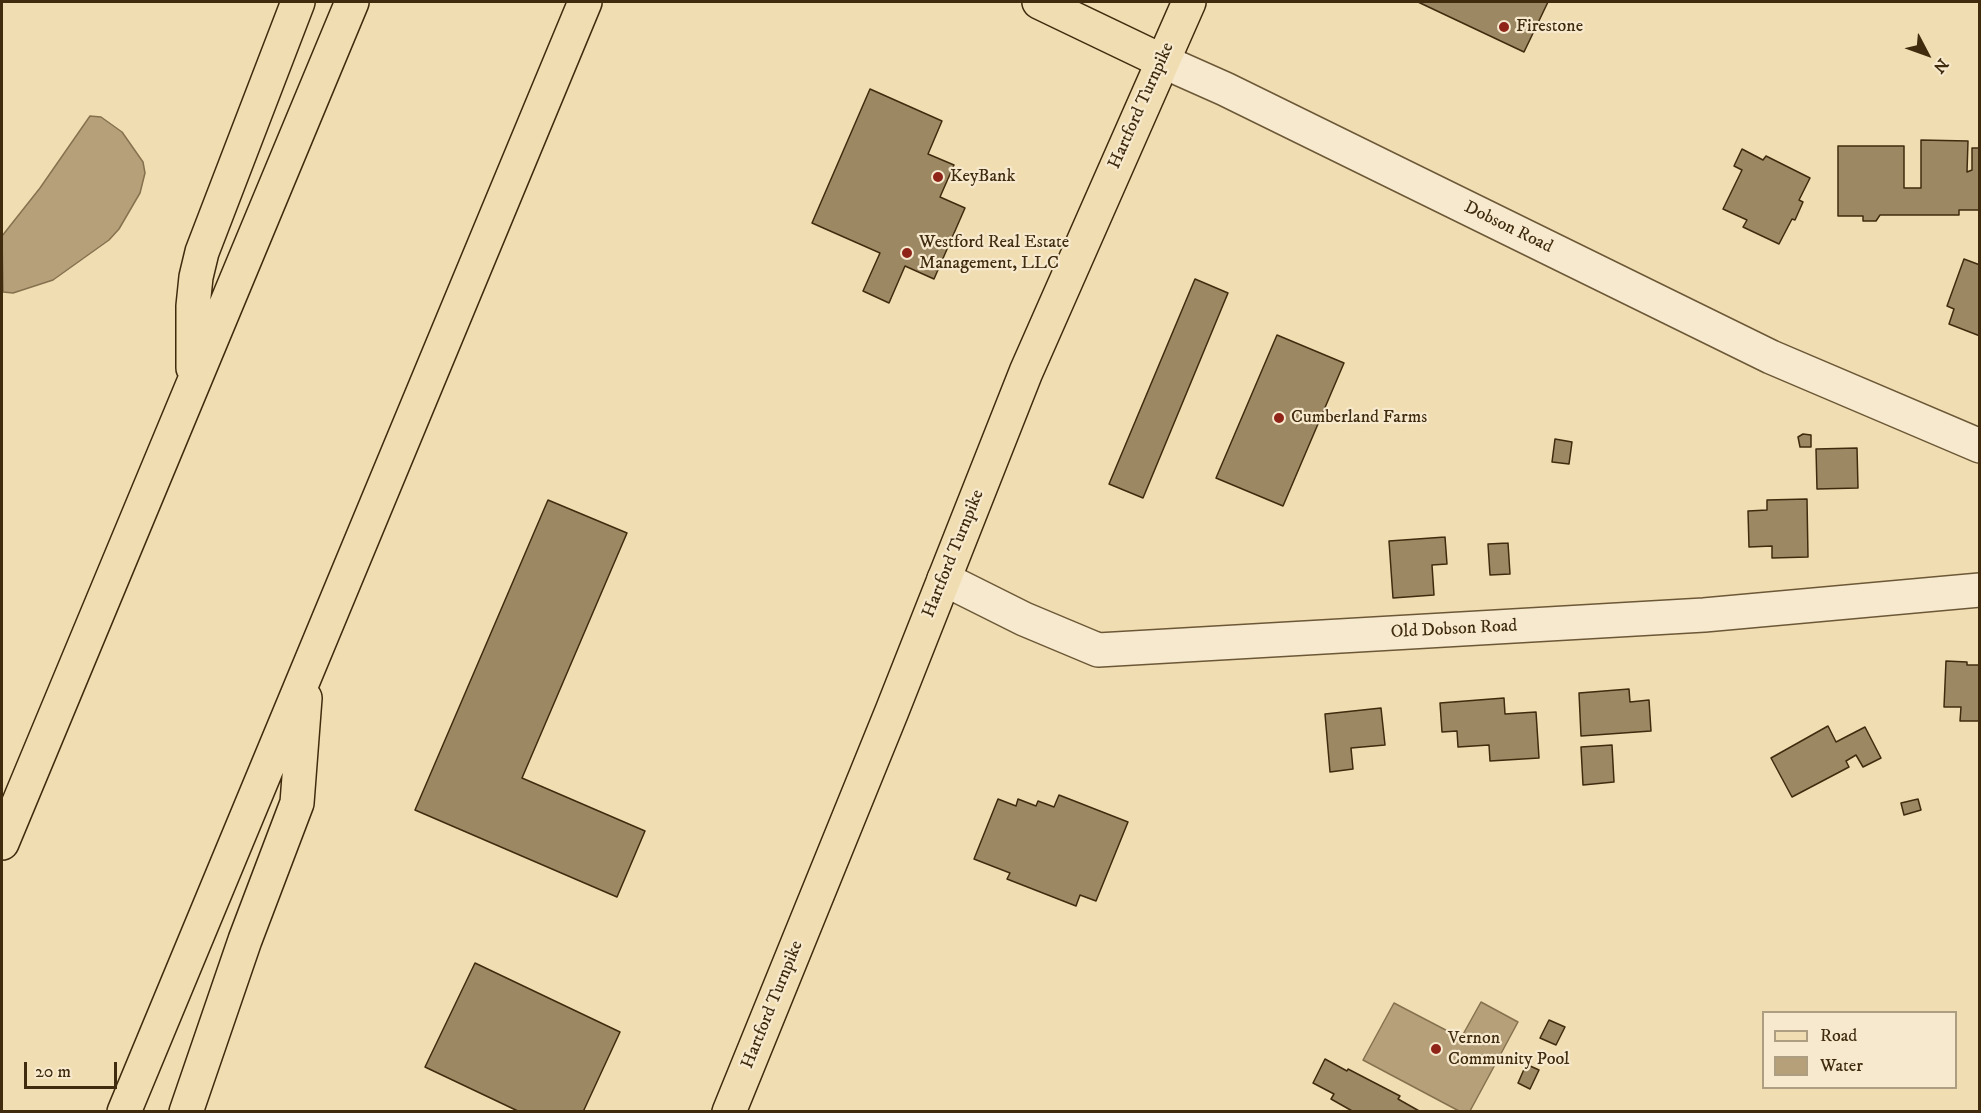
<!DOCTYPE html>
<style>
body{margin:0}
#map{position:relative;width:1981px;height:1113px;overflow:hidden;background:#f1ddb2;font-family:"IM FELL DW Pica",serif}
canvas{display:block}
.frame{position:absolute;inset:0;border:3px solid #402b0e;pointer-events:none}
.legend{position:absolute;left:1762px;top:1011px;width:195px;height:78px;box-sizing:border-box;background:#f6e9cd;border:2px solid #ad9d81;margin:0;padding:8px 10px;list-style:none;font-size:18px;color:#402b0e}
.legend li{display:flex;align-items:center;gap:12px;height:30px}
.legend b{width:30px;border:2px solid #ad9d81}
.north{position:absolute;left:1897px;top:24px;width:60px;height:60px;-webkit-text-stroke:4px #f6e9cd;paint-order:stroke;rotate:131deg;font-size:16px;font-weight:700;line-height:24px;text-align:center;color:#402b0e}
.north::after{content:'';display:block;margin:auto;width:21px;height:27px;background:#402b0e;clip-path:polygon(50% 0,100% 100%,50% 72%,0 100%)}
.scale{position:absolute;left:24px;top:1062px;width:93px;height:27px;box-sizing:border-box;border:3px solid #402b0e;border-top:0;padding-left:8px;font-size:18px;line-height:21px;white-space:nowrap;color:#402b0e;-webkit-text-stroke:4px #f6e9cd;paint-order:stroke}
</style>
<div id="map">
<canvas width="1981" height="1113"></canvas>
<div class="frame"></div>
<ul class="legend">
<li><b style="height:8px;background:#f1ddb2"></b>Road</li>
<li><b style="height:16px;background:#b5a07a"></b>Water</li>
</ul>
<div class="north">N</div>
<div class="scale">20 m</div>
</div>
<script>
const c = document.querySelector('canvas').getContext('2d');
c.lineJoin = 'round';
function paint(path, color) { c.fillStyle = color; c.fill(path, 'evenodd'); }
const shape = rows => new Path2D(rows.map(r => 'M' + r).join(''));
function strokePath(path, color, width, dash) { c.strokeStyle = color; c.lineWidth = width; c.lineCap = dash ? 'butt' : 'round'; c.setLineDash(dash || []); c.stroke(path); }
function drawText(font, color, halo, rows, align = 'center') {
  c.font = font + ' "IM FELL DW Pica",serif'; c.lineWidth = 4.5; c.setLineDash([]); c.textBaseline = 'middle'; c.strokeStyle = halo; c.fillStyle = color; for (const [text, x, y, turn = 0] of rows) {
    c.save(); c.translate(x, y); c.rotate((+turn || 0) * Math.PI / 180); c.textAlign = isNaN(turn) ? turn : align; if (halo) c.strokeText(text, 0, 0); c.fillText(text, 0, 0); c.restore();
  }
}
const water = shape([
 [90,116,101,117,122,132,143,162,145,173,140,193,119,229,109,240,53,280,13,293,3,292,2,236,40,188,90,116],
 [1481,1002,1518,1022,1470,1111,1459,1111,1363,1060,1394,1003,1461,1038,1481,1002]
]);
const building = shape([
 [1418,2,1548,2,1524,52,1418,2],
 [870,89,942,121,928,154,954,165,940,197,965,208,934,279,905,266,889,303,863,291,880,253,812,223,870,89],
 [1921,140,1968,141,1967,172,1972,170,1972,148,1980,148,1980,210,1959,210,1959,215,1880,215,1876,221,1863,221,1863,216,1838,216,1838,146,1904,146,1904,188,1921,188,1921,140],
 [1742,149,1763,160,1766,156,1810,178,1799,200,1803,202,1795,220,1792,219,1779,244,1743,227,1747,220,1723,209,1742,170,1734,166,1742,149],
 [1964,259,1980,265,1980,336,1949,324,1954,309,1947,306,1964,259],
 [1195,279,1228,293,1143,498,1109,484,1195,279],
 [1277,335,1344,363,1283,506,1216,478,1277,335],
 [1803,434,1811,435,1811,447,1800,447,1798,437,1803,434],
 [1555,439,1572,442,1569,464,1552,462,1555,439],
 [1857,448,1858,488,1817,489,1816,449,1857,448],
 [1807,499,1808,557,1772,558,1772,546,1749,547,1748,511,1767,510,1767,500,1807,499],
 [548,500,627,533,522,778,645,831,617,897,415,810,548,500],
 [1445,537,1447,564,1432,565,1434,595,1393,598,1389,541,1445,537],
 [1508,543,1510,574,1490,575,1488,544,1508,543],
 [1946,661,1967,662,1967,665,1979,665,1980,663,1980,721,1960,721,1961,707,1944,707,1946,661],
 [1629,689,1630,702,1649,700,1651,731,1581,736,1579,693,1629,689],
 [1504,698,1505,714,1536,712,1539,758,1490,761,1489,745,1458,747,1457,731,1442,732,1440,703,1504,698],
 [1381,708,1385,745,1351,748,1353,769,1330,772,1325,714,1381,708],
 [1828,726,1836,742,1865,727,1881,758,1863,767,1856,755,1846,761,1849,767,1792,797,1771,758,1828,726],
 [1612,745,1614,782,1583,785,1581,747,1612,745],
 [1059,795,1128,822,1096,901,1080,895,1076,906,1007,879,1010,873,974,859,998,799,1016,806,1018,799,1036,806,1038,801,1054,807,1059,795],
 [1918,799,1921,810,1904,815,1901,803,1918,799],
 [475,963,620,1032,583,1112,520,1112,425,1067,475,963],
 [1549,1020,1565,1027,1556,1045,1540,1038,1549,1020],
 [1325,1059,1347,1071,1348,1069,1400,1096,1398,1099,1421,1112,1354,1112,1331,1099,1334,1094,1313,1083,1325,1059],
 [1528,1065,1539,1070,1530,1089,1518,1083,1525,1067,1528,1065]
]);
const minor = shape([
 [1162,61,1225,89,1771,357,1980,446],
 [944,579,1024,619,1098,650,1704,615,1980,590]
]);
const major = shape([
 [1039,2,1162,61],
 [729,1112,892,711,1026,372,1189,2]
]);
const highway = shape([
 [193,368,193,306,196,277,202,252,298,2],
 [2,843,352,2],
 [124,1112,585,2],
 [186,1112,245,940,297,803,305,698]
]);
const markers = [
 [1504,27,6,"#8f2418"],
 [938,177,6,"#8f2418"],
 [907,253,6,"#8f2418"],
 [1279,418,6,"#8f2418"],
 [1436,1049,6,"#8f2418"]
];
const poiNames = [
 ["Firestone",1516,27],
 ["KeyBank",950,177],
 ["Westford Real Estate",919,243],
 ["Management, LLC",919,264],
 ["Cumberland Farms",1291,418],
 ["Vernon",1448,1039],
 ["Community Pool",1448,1060]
];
const streetNames = [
 ["Hartford Turnpike",1142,106,-66],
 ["Dobson Road",1508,228,26],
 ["Hartford Turnpike",954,554,-68],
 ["Old Dobson Road",1454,630,-3],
 ["Hartford Turnpike",773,1005,-68]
];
paint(water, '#b5a07a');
strokePath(water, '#86714f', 1.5);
paint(building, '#9c8863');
strokePath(building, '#402b0e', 1.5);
strokePath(minor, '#6c5837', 36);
strokePath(major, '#402b0e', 36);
strokePath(highway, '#402b0e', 36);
strokePath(minor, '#f6e9cd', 33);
strokePath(major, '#f1ddb2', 33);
strokePath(highway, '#f1ddb2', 33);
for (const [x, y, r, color] of markers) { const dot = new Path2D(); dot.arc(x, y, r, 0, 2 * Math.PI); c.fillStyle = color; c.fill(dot); strokePath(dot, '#f6e9cd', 2); }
drawText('18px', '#402b0e', '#f6e9cd', poiNames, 'left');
drawText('18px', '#402b0e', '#f6e9cd', streetNames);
</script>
